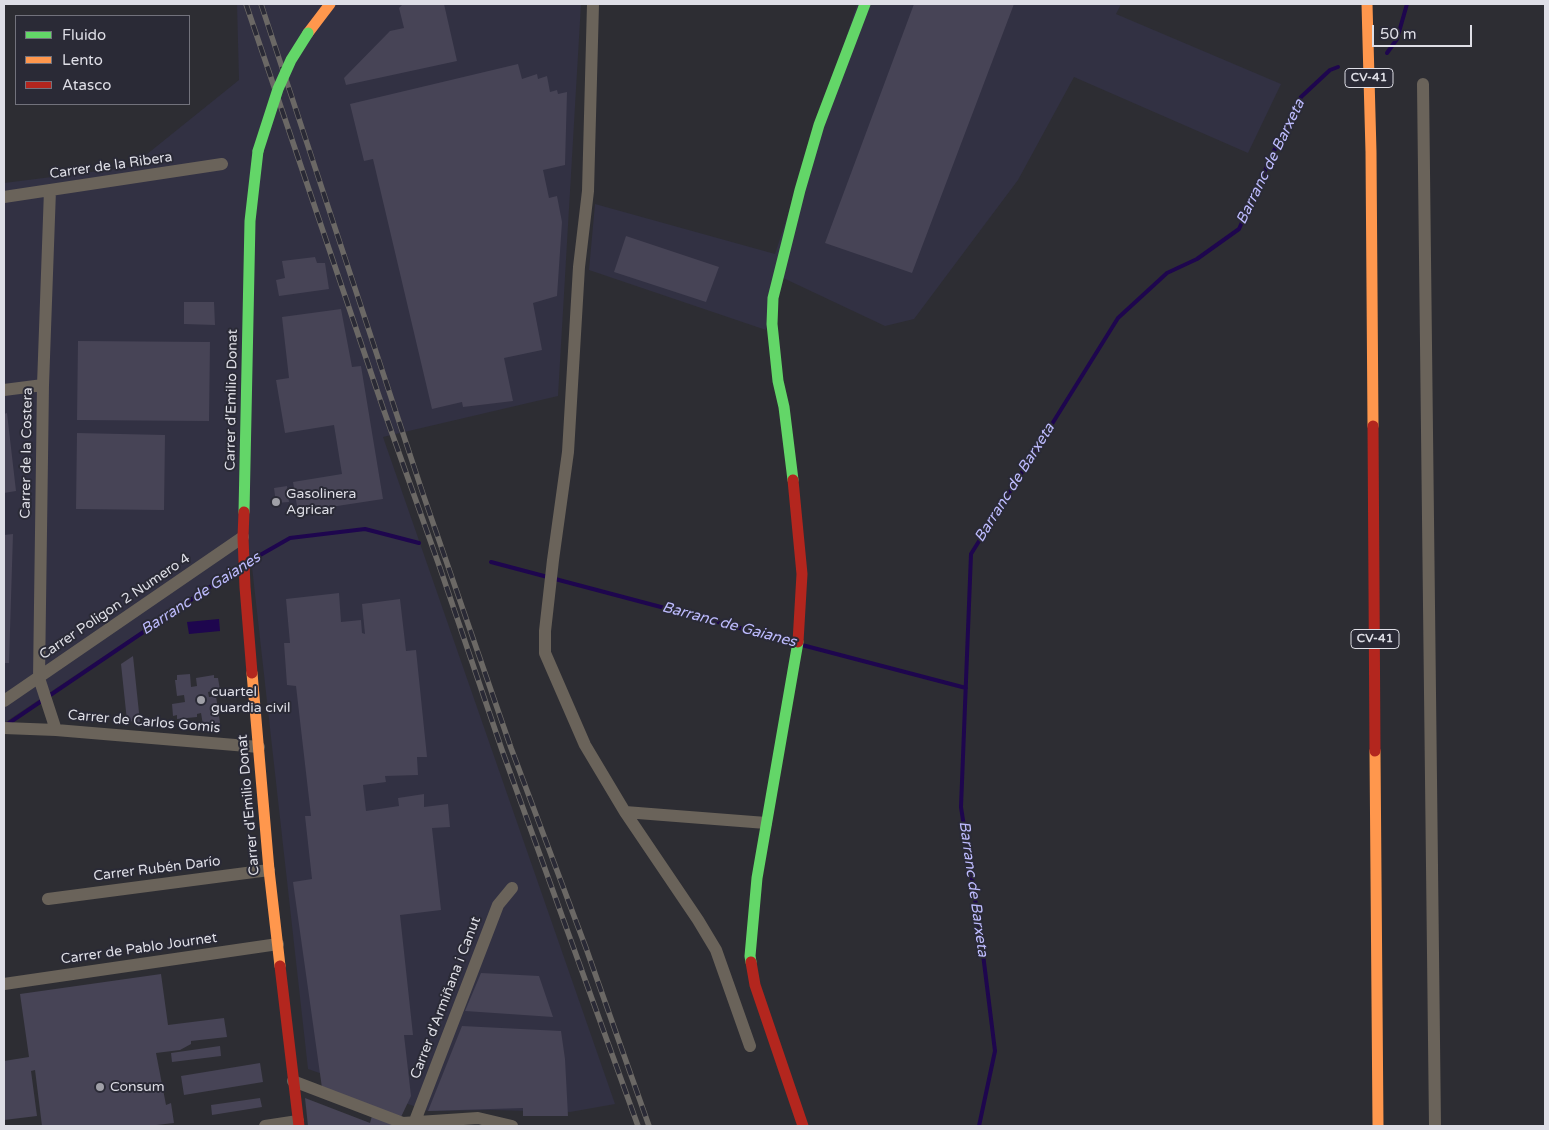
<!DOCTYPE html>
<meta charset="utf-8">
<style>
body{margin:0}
#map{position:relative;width:1549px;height:1130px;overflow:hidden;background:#2d2d33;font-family:"Varela Round",sans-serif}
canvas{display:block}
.frame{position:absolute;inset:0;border:5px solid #dedee6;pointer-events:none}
.legend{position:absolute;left:15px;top:15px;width:175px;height:90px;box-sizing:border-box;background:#2a2a36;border:1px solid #72727c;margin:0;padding:6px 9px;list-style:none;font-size:15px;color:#dedee6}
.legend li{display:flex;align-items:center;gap:10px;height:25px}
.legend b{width:25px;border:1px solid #72727c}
.scale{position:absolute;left:1372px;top:25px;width:100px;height:22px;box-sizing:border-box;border:2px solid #dedee6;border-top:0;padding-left:6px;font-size:15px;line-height:18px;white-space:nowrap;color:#dedee6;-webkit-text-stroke:4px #2a2a36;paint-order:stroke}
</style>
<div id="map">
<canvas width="1549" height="1130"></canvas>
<div class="frame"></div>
<ul class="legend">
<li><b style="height:6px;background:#63d668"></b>Fluido</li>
<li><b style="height:6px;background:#ff974d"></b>Lento</li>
<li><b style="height:6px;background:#b3261e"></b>Atasco</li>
</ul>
<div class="scale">50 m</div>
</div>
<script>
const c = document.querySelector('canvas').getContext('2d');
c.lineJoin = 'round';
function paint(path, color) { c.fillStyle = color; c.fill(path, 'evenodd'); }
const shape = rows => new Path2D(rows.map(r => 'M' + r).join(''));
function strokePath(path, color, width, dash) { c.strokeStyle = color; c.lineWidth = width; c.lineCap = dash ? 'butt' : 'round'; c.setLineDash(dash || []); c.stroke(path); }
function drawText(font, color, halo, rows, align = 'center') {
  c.font = font + ' "Varela Round",sans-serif'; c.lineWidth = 4; c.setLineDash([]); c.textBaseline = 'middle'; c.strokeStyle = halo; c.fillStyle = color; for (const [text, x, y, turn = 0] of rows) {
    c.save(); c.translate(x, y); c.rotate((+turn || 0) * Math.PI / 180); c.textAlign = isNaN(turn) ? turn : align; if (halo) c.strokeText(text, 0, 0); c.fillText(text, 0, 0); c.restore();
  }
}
const built = shape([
 [237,4,581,4,558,396,383,437,615,1104,570,1112,491,1110,428,1111,308,1069,251,558,4,723,4,183,131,167,239,80],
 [857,4,1121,4,1116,14,1281,84,1248,153,1074,77,1018,180,914,319,885,326,779,276,766,330,589,270,595,204,775,254]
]);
const water = shape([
 [219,619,220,631,189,634,187,622]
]);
const stream = shape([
 [1387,53,1397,39,1407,4],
 [248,562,290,538,365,529,419,543],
 [491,562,793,642],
 [802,645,966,688],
 [6,725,238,568],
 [979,1126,995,1051,981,938,961,807,971,554,1118,318,1167,273,1197,259,1239,229,1271,157,1301,97,1330,70,1338,67]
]);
const building = shape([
 [403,4,444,4,457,61,346,85,344,78,390,31,404,28,399,8],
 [914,4,1014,4,912,273,825,243],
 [518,64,522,79,537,74,538,79,547,76,550,92,557,90,558,94,567,92,565,165,543,170,549,198,557,196,562,222,557,296,533,303,542,350,504,358,513,401,463,407,462,402,432,409,373,159,364,161,350,104],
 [626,236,719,267,706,302,614,272],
 [315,257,317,263,325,263,329,289,279,296,276,280,285,278,282,261],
 [184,302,214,302,215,325,184,324],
 [341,309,352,367,361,366,383,499,298,512,293,482,342,474,334,425,285,433,276,380,289,378,282,317],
 [78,341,210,342,209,421,77,420],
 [7,413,16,491,4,493,4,414],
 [77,433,165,435,164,510,76,509],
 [287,486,289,502,276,503,274,488],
 [13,534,9,663,4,663,4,535],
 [339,593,341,622,361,620,362,633,365,634,362,604,400,599,406,651,416,650,427,757,417,757,418,775,385,776,386,782,363,785,366,811,399,806,398,798,424,794,424,807,448,804,450,827,432,828,441,910,400,915,413,1035,404,1035,411,1096,401,1117,322,1088,293,882,312,879,305,816,311,816,296,686,287,685,284,643,290,643,286,599],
 [133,656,140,722,127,721,121,664],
 [190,674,191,687,197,686,196,678,214,675,214,678,218,678,220,690,208,692,209,697,216,696,220,723,203,725,201,713,197,714,197,717,177,719,177,715,173,716,172,704,185,702,184,695,177,696,175,680,177,680,177,675],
 [481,973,539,976,553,1017,465,1011],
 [161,974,168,1025,224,1018,227,1037,191,1041,191,1044,180,1050,156,1053,166,1105,171,1103,174,1123,148,1126,42,1126,35,1070,31,1071,37,1116,4,1120,4,1061,29,1057,20,994],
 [462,1026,561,1031,565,1059,568,1116,523,1116,523,1108,428,1111],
 [220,1046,221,1056,172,1062,171,1053],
 [260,1063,263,1082,184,1095,181,1076],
 [260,1098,262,1107,212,1115,211,1105],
 [305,1098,370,1123,372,1116,398,1126,308,1126]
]);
const street = shape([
 [593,4,588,191,579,267,568,452,553,560,545,631,545,653,585,745,625,812,698,920,716,950,750,1046],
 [1423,84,1435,1126],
 [50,190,43,385,39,678,56,730],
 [4,197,222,164],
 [4,390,43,385],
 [4,701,243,537],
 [4,728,56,730,259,747],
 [625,812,766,823],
 [48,899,269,870],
 [4,984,278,944],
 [293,1081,403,1123,478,1118,512,1126],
 [265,1126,298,1121],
 [413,1126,498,905,512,888]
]);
const fast = shape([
 [793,480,784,407,778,381,772,324,773,298,800,190,819,125,865,4],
 [244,512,250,221,258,151],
 [751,962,750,956,757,878,798,642]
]);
const slow = shape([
 [1367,4,1371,152,1373,426],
 [308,33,330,4],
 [252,673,269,870,280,966],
 [1375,751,1378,1126]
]);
const jam = shape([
 [1373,426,1375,751],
 [793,480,802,574,798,642],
 [244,512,243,537,245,587,252,673],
 [751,962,755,985,803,1126],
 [280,966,299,1126]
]);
const rail = shape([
 [246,4,383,408,440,568,502,750,638,1126],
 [261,4,423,494,511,748,586,948,649,1126]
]);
const fastBridge = shape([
 [258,151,278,89,291,60,308,33]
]);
const markers = [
 [276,502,5,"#a0a0a7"],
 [201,700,5,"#a0a0a7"],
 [100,1087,5,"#a0a0a7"]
];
const shields = [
 [1369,78,48],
 [1375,639,48]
];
const shieldNames = [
 ["CV-41",1369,78],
 ["CV-41",1375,639]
];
const streetNames = [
 ["Carrer de la Ribera",111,166,-8],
 ["Carrer d'Emilio Donat",232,400,-89],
 ["Carrer de la Costera",27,453,-89],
 ["Carrer Poligon 2 Numero 4",115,607,-34],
 ["Carrer de Carlos Gomis",144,722,5],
 ["Carrer d'Emilio Donat",249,805,-95],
 ["Carrer Rubén Darío",157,869,-7],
 ["Carrer de Pablo Journet",139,949,-8],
 ["Carrer d'Armiñana i Canut",446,998,-69]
];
const poiNames = [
 ["Gasolinera",286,494],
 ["Agricar",286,510],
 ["cuartel",211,692],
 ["guardia civil",211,708],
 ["Consum",110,1087]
];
const waterNames = [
 ["Barranc de Barxeta",1271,162,-64],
 ["Barranc de Barxeta",1015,483,-58],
 ["Barranc de Gaianes",201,594,-33],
 ["Barranc de Gaianes",729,625,15],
 ["Barranc de Barxeta",973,889,82]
];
paint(built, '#323143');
paint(water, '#1e064e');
strokePath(stream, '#1e064e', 4);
paint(building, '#474456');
strokePath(street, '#6a635a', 12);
strokePath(fast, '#63d668', 11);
strokePath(slow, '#ff974d', 11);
strokePath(jam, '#b3261e', 11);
strokePath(rail, '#6b6865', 5.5);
strokePath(rail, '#2a2a36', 4, [11]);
strokePath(fastBridge, '#63d668', 11);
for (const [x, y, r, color] of markers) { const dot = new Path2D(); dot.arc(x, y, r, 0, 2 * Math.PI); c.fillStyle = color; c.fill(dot); strokePath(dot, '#2a2a36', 2); }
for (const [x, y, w] of shields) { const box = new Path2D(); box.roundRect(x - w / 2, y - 9.5, w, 19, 4); c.fillStyle = '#2a2a36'; c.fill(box); strokePath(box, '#dedee6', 1); }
drawText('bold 12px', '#dedee6', null, shieldNames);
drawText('14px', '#dedee6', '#2a2a36', streetNames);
drawText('14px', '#dedee6', '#2a2a36', poiNames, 'left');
drawText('italic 15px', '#bdbbfd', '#2a2a36', waterNames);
</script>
